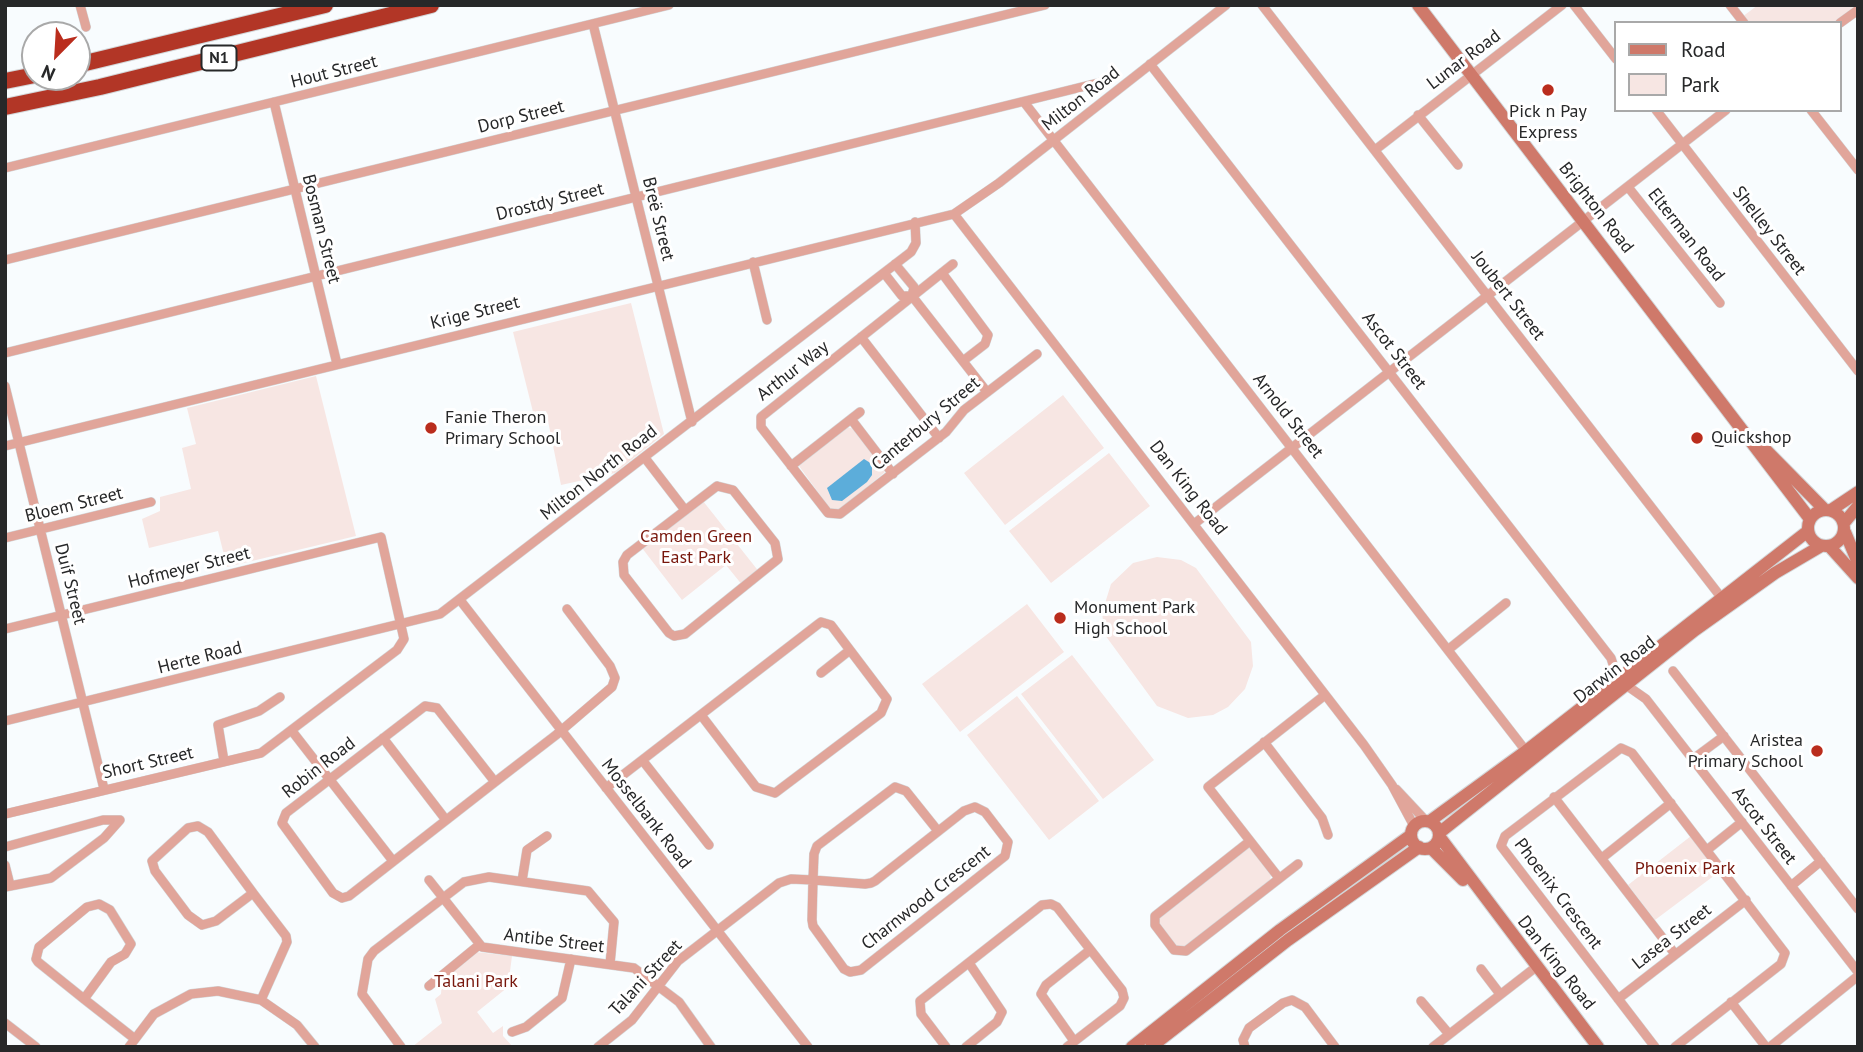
<!DOCTYPE html>
<meta charset="utf-8">
<style>
body{margin:0}
#map{position:relative;width:1863px;height:1052px;overflow:hidden;background:#f8fcfe;font-family:"PT Sans",sans-serif}
canvas{display:block}
.frame{position:absolute;inset:0;border:7px solid #272829;pointer-events:none}
.legend{position:absolute;left:1614px;top:21px;width:228px;height:91px;box-sizing:border-box;background:#fff;border:2px solid #a9a9a9;margin:0;padding:9px 12px;list-style:none;font-size:21px;color:#272829}
.legend li{display:flex;align-items:center;gap:14px;height:35px}
.legend b{width:35px;border:2px solid #a9a9a9}
.north{position:absolute;left:21px;top:21px;width:70px;height:70px;box-sizing:border-box;background:#fff;border:2px solid #a9a9a9;border-radius:50%;rotate:204deg;font-size:19px;font-weight:700;line-height:28px;text-align:center;color:#272829}
.north::after{content:'';display:block;margin:auto;width:24px;height:32px;background:#ba2d1d;clip-path:polygon(50% 0,100% 100%,50% 72%,0 100%)}
</style>
<div id="map">
<canvas width="1863" height="1052"></canvas>
<div class="frame"></div>
<ul class="legend">
<li><b style="height:9px;background:#cf796a"></b>Road</li>
<li><b style="height:19px;background:#f7e6e3"></b>Park</li>
</ul>
<div class="north">N</div>
</div>
<script>
const c = document.querySelector('canvas').getContext('2d');
c.lineJoin = 'round';
function paint(path, color) { c.fillStyle = color; c.fill(path, 'evenodd'); }
const shape = rows => new Path2D(rows.map(r => 'M' + r).join(''));
function strokePath(path, color, width, dash) { c.strokeStyle = color; c.lineWidth = width; c.lineCap = dash ? 'butt' : 'round'; c.setLineDash(dash || []); c.stroke(path); }
function drawText(font, color, halo, rows, align = 'center') {
  c.font = font + ' "PT Sans",sans-serif'; c.lineWidth = 6; c.setLineDash([]); c.textBaseline = 'middle'; c.strokeStyle = halo; c.fillStyle = color; for (const [text, x, y, turn = 0] of rows) {
    c.save(); c.translate(x, y); c.rotate((+turn || 0) * Math.PI / 180); c.textAlign = isNaN(turn) ? turn : align; if (halo) c.strokeText(text, 0, 0); c.fillText(text, 0, 0); c.restore();
  }
}
const green = shape([
 [1758,5,1857,5,1834,23,1747,23,1742,17],
 [631,303,664,434,615,473,561,485,546,411,533,412,513,332],
 [316,376,356,536,227,567,218,531,149,548,142,519,160,511,160,497,191,489,182,448,196,444,187,408],
 [1063,395,1104,448,1005,525,964,473],
 [847,427,854,429,885,472,839,511,831,510,799,466],
 [1109,453,1150,506,1051,583,1009,531],
 [703,501,760,573,743,586,726,565,682,600,642,548],
 [1157,557,1181,560,1196,568,1251,642,1253,666,1245,689,1228,707,1213,715,1188,718,1157,706,1105,635,1102,613,1111,584,1133,563],
 [1027,604,1064,652,960,732,922,684],
 [1072,655,1154,760,1103,799,1021,694],
 [1017,696,1099,801,1049,840,967,735],
 [1691,836,1719,872,1655,920,1628,885],
 [1246,848,1251,848,1271,874,1270,881,1183,948,1175,947,1158,924,1158,917],
 [476,952,512,956,508,987,477,1012,493,1033,503,1026,503,1036,513,1047,412,1047,442,1023,435,999,441,994,442,980]
]);
const water = shape([
 [864,459,872,464,872,475,867,482,842,501,832,500,827,488]
]);
const street = shape([
 [80,5,86,27],
 [1262,5,1724,601],
 [1574,5,1616,59],
 [1730,5,1744,23],
 [1840,23,1858,10],
 [593,24,692,422],
 [1150,64,1611,658,1618,680],
 [274,102,337,364],
 [1024,102,1526,751],
 [1656,110,1858,371],
 [1811,110,1858,170],
 [1418,115,1458,165],
 [1375,150,1562,5],
 [5,168,669,5],
 [1628,187,1720,303],
 [954,214,1364,745,1392,785,1414,826],
 [5,260,1045,5],
 [753,262,767,320],
 [895,264,914,287,912,296,987,392],
 [953,264,761,417,761,427,828,513,840,514,946,432,964,410,1037,354],
 [884,273,902,296,912,296],
 [942,273,988,335,985,344,963,361],
 [861,337,939,438],
 [5,353,1102,82],
 [5,386,104,789],
 [851,419,893,474],
 [5,446,954,214,999,183,1226,5],
 [645,458,685,510],
 [791,466,860,412],
 [717,486,733,490,775,543,778,559,685,634,674,636,669,633,624,575,623,562,627,555,717,486],
 [1194,524,1726,110],
 [5,538,151,502],
 [460,600,808,1047],
 [5,629,381,537,404,639,397,650,261,753,5,814],
 [1449,649,1506,603],
 [1673,671,1858,909],
 [821,673,850,650],
 [1626,685,1646,699,1858,972],
 [5,721,440,614,911,252,916,243,915,222],
 [292,731,393,861],
 [383,738,446,820],
 [1264,742,1322,818,1328,835],
 [1693,759,1724,736],
 [224,761,218,725,259,711,280,697],
 [643,761,709,845],
 [495,782,437,708,425,706,286,813,282,823,333,893,342,898,349,896,495,782,556,735,612,687,615,678,610,666,567,609],
 [606,788,817,625,821,622,831,625,887,699,881,713,775,793,756,787,701,715],
 [1396,789,1426,821],
 [1554,797,1675,954],
 [198,826,208,832,253,893,216,921,202,925,188,915,155,871,152,861,188,828,198,826],
 [1250,841,1155,916,1155,925,1174,950,1186,951,1298,864],
 [5,847,103,820,120,820,104,838,51,878,5,887],
 [1707,850,1742,822],
 [1602,858,1671,803],
 [5,865,10,885],
 [1279,878,1208,787,1325,695],
 [429,880,482,947,634,968,679,1002,711,1047],
 [522,881,527,850,547,836],
 [1791,886,1821,861],
 [253,893,286,936,287,942,261,1000],
 [1481,969,1500,994],
 [429,986,479,945],
 [84,999,111,962,125,954,131,944,110,910,99,904,87,907,39,947,36,959,38,962,84,999,135,1039],
 [1618,999,1746,900],
 [1421,1001,1449,1034],
 [1731,1002,1766,1047],
 [5,1023,36,1047],
 [512,1032,526,1027,562,998,571,959],
 [1074,1041,1041,994,1046,985,1090,950],
 [129,1047,154,1014,191,994,218,991,261,1000,297,1025,315,1047],
 [401,1047,362,994,368,959,374,951,464,882,489,877,588,891,614,922,610,964],
 [598,1047,632,1020,678,961,779,883,791,879,813,880,865,884,871,883,875,881,964,811,975,807,985,812,1008,842,1005,856,861,970,850,972,844,969,813,926,812,920,813,880,814,854,817,846,895,787,906,791,938,831],
 [946,1047,921,1014,920,1001,1042,905,1051,904,1057,907,1122,990,1124,998,1120,1006,1067,1047],
 [966,1047,997,1022,1002,1012,969,963],
 [1245,1047,1243,1040,1249,1028,1283,1003,1292,1000,1305,1007,1335,1047],
 [1433,1047,1536,967],
 [1655,1047,1501,846,1505,836,1621,748,1632,753,1785,953,1781,964,1675,1047],
 [1770,1047,1858,976]
]);
const secondary = shape([
 [1418,5,1810,519],
 [1759,443,1825,510],
 '1808 528a18 18 0 1 1 36 0a18 18 0 1 1-36 0Z',
 [1831,510,1858,492],
 [1844,523,1858,506],
 [1845,532,1858,563],
 [1830,547,1858,578],
 [1430,821,1526,751,1808,531],
 '1411 835a14 14 0 1 1 28 0a14 14 0 1 1-28 0Z',
 [1439,833,1695,630,1775,573,1821,546],
 [1439,836,1598,1047],
 [1431,848,1463,880],
 [1132,1047,1280,930,1411,835],
 [1151,1047,1288,940,1419,847]
]);
const highway = shape([
 [77,65,325,5],
 [5,81,35,75],
 [5,107,100,87,431,5]
]);
const markers = [
 [1548,90,7,"#ba2d1d"],
 [431,428,7,"#ba2d1d"],
 [1697,438,7,"#ba2d1d"],
 [1060,618,7,"#ba2d1d"],
 [1817,751,7,"#ba2d1d"]
];
const shields = [
 [219,58,35]
];
const shieldNames = [
 ["N1",219,58]
];
const streetNames = [
 ["Lunar Road",1464,60,-37],
 ["Hout Street",334,72,-14],
 ["Milton Road",1081,99,-38],
 ["Dorp Street",521,117,-14],
 ["Drostdy Street",550,202,-14],
 ["Brighton Road",1596,208,52],
 ["Breë Street",658,219,76],
 ["Bosman Street",321,229,76],
 ["Shelley Street",1769,231,52],
 ["Elterman Road",1686,235,52],
 ["Joubert Street",1508,296,52],
 ["Krige Street",475,313,-14],
 ["Ascot Street",1394,351,52],
 ["Arthur Way",793,371,-38],
 ["Arnold Street",1288,416,52],
 ["Canterbury Street",926,424,-40],
 ["Milton North Road",599,473,-38],
 ["Dan King Road",1188,488,52],
 ["Bloem Street",74,505,-14],
 ["Hofmeyer Street",189,568,-14],
 ["Duif Street",70,584,76],
 ["Herte Road",200,658,-14],
 ["Darwin Road",1615,670,-38],
 ["Short Street",148,763,-13],
 ["Robin Road",319,768,-38],
 ["Mosselbank Road",646,814,52],
 ["Ascot Street",1764,826,52],
 ["Phoenix Crescent",1558,894,53],
 ["Charnwood Crescent",926,898,-38],
 ["Lasea Street",1672,937,-38],
 ["Antibe Street",554,941,7],
 ["Dan King Road",1556,963,52],
 ["Talani Street",646,978,-47]
];
const poiNames = [
 ["Pick n Pay",1548,112,"center"],
 ["Express",1548,133,"center"],
 ["Fanie Theron",445,418],
 ["Primary School",445,439],
 ["Quickshop",1711,438],
 ["Monument Park",1074,608],
 ["High School",1074,629],
 ["Aristea",1803,741,"right"],
 ["Primary School",1803,762,"right"]
];
const parkNames = [
 ["Camden Green",696,537],
 ["East Park",696,558],
 ["Phoenix Park",1685,869],
 ["Talani Park",476,982]
];
paint(green, '#f7e6e3');
paint(water, '#5cadda');
strokePath(street, '#d2d6d8', 10);
strokePath(secondary, '#d2d6d8', 14);
strokePath(highway, '#d2d6d8', 18);
strokePath(street, '#e1a59a', 9);
strokePath(secondary, '#cf796a', 12);
strokePath(highway, '#b23626', 16);
for (const [x, y, r, color] of markers) { const dot = new Path2D(); dot.arc(x, y, r, 0, 2 * Math.PI); c.fillStyle = color; c.fill(dot); strokePath(dot, '#fff', 2.5); }
for (const [x, y, w] of shields) { const box = new Path2D(); box.roundRect(x - w / 2, y - 12.5, w, 25, 5); c.fillStyle = '#fff'; c.fill(box); strokePath(box, '#272829', 2); }
drawText('bold 16px', '#272829', null, shieldNames);
drawText('18px', '#272829', '#fff', streetNames);
drawText('18px', '#272829', '#fff', poiNames, 'left');
drawText('18px', '#78170c', '#fff', parkNames);
</script>
